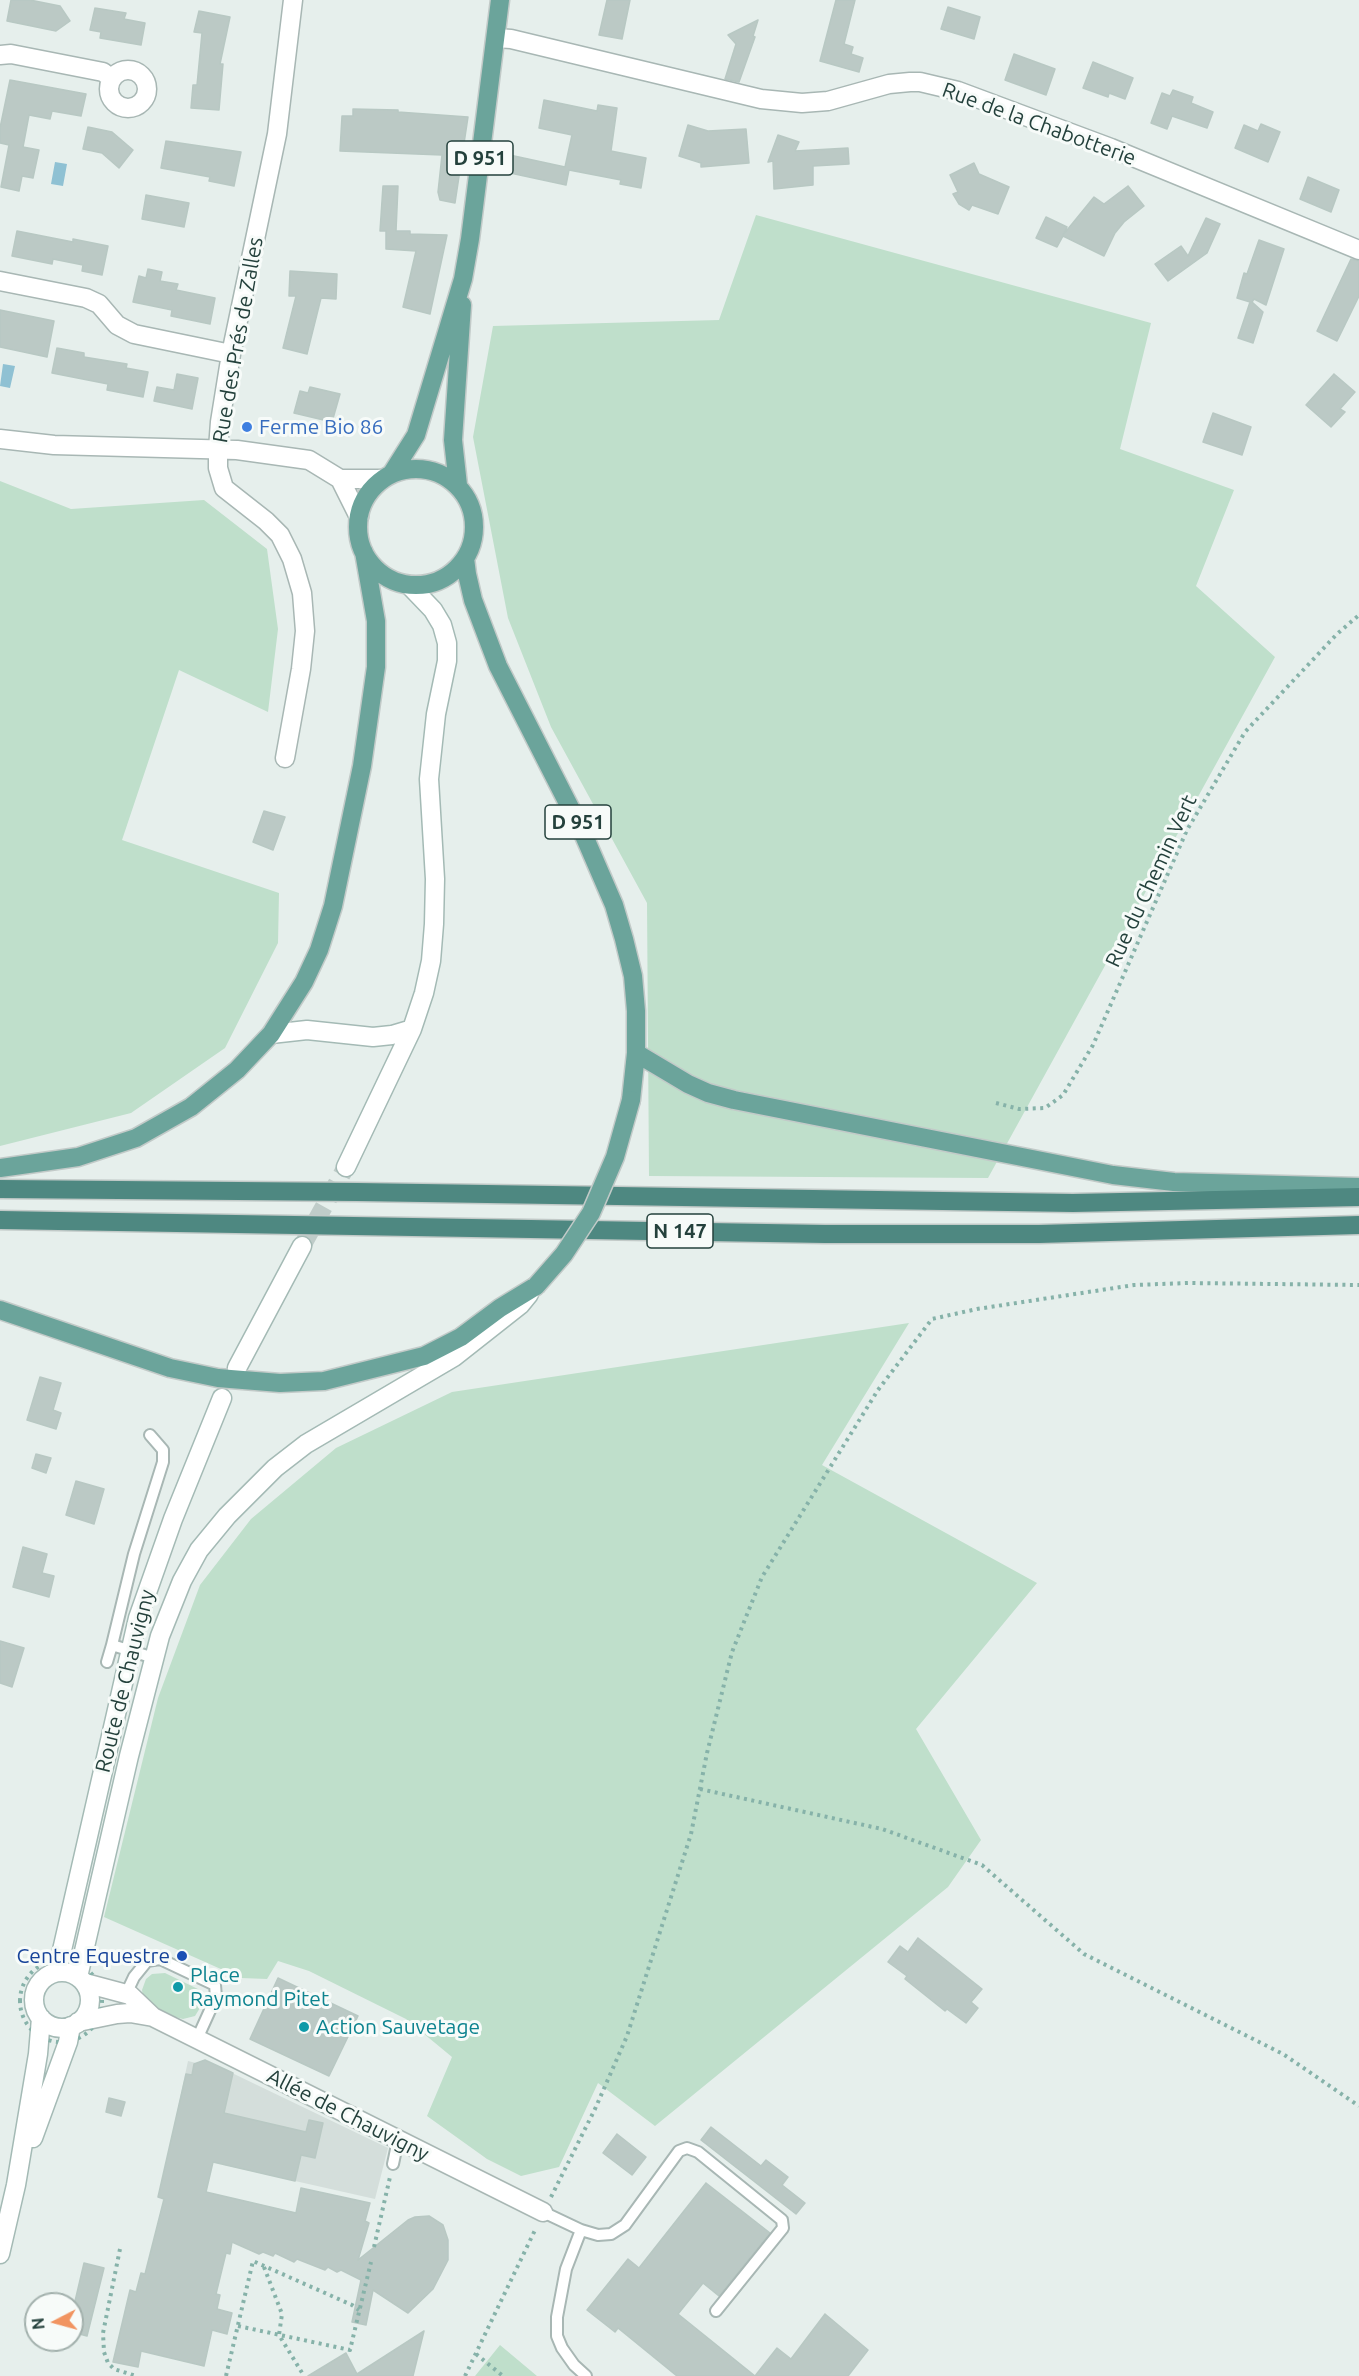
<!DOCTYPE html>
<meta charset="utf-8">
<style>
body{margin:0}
#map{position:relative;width:1359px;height:2376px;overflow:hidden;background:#e6efec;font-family:Ubuntu,sans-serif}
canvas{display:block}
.north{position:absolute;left:24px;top:2292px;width:60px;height:60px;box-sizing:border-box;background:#f7fbf9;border:2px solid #a3b1ad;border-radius:50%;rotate:264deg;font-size:16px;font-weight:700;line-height:24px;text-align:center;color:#24413c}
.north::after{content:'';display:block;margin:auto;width:21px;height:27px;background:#f19461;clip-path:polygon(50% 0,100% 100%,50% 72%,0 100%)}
</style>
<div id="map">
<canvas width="1359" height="2376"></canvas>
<div class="north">N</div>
</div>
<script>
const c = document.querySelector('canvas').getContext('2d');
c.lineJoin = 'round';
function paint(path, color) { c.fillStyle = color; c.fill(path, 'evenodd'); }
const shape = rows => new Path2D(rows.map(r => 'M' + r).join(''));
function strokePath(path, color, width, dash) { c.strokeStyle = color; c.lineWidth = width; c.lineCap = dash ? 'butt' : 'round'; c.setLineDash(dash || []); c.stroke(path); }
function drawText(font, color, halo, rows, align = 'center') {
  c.font = font + ' Ubuntu,sans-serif'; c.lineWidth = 6; c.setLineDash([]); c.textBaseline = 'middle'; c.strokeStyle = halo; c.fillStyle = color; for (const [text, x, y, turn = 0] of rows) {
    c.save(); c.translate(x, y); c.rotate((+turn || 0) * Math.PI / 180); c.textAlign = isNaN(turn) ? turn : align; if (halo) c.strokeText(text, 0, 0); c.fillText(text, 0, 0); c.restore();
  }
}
const built = shape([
 [205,2060,388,2148,375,2199,224,2165,216,2150,171,2140,188,2061,196,2063]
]);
const green = shape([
 [756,215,1151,323,1120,449,1234,490,1196,586,1275,657,988,1178,649,1176,647,903,551,727,508,618,473,437,493,326,719,320],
 [0,481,71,509,204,500,267,549,278,629,268,712,179,670,122,840,279,893,278,943,225,1048,131,1113,0,1146],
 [909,1323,822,1465,1037,1583,916,1729,981,1840,948,1887,655,2126,598,2083,559,2167,521,2176,487,2159,427,2116,452,2057,406,2019,309,1971,278,1961,267,1979,241,1978,104,1917,158,1698,200,1585,251,1519,336,1448,452,1392],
 [165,1973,200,1990,203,2003,195,2016,183,2019,175,2017,150,2005,143,1996,142,1990,146,1979,152,1974],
 [500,2345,537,2376,475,2376]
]);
const water = shape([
 [55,162,67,164,63,186,51,184],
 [3,364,15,366,10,388,0,386]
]);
const building = shape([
 [11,0,30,0,60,6,70,21,56,31,7,21,11,0],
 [607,0,630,0,622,39,599,35,607,0],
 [836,0,855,0,844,44,853,47,851,54,863,58,859,72,820,61,836,0],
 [948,7,980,17,974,39,941,29,948,7],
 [95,8,126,13,124,19,145,23,141,45,100,38,101,32,90,30,95,8],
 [199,11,230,17,220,64,223,64,219,110,191,108,193,85,197,85,202,33,194,32,199,11],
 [758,20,753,36,755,37,739,82,725,79,736,44,728,35,758,20],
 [1014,54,1055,69,1046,95,1005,80,1014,54],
 [1093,62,1133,78,1125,99,1109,93,1108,97,1083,88,1093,62],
 [10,80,86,94,81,116,52,111,50,119,29,115,23,147,39,150,33,178,22,176,19,191,1,187,9,145,0,143,0,128,10,80],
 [1173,90,1193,97,1191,103,1213,112,1207,128,1172,116,1167,129,1151,123,1162,93,1170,96,1173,90],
 [544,100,597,111,598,105,617,108,611,151,646,158,641,188,620,184,621,180,569,170,566,185,501,171,505,154,565,167,572,135,539,128,544,100],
 [353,109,398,110,398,112,468,117,455,203,440,200,438,192,442,155,340,151,342,116,353,116,353,109],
 [1261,124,1280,132,1268,162,1235,148,1244,125,1258,131,1261,124],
 [688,125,708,131,746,129,749,163,701,167,701,163,679,156,688,125],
 [88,127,112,132,133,150,119,168,102,153,83,149,88,127],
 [778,135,799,142,795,151,848,148,849,164,813,166,813,185,774,189,773,161,768,162,778,135],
 [166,141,241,152,234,186,209,181,210,177,161,168,166,141],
 [974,163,979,174,1009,187,998,214,972,205,969,210,959,204,953,194,958,192,950,175,974,163],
 [1308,177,1339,190,1331,212,1300,199,1308,177],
 [383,186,398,186,396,231,410,231,410,234,447,235,430,314,403,307,416,251,386,249,386,231,380,231,383,186],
 [1128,186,1144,206,1124,222,1115,233,1104,256,1063,236,1057,247,1036,238,1046,217,1067,227,1063,235,1094,197,1104,204,1128,186],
 [146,195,189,203,184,227,142,219,146,195],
 [1206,218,1220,224,1207,253,1168,281,1155,264,1181,246,1188,256,1206,218],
 [17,231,73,242,73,239,108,246,102,275,82,271,83,265,53,259,52,264,12,256,17,231],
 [1259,240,1284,249,1266,305,1254,299,1252,302,1263,312,1253,343,1238,338,1250,302,1237,298,1244,273,1247,274,1259,240],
 [1351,259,1359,261,1359,296,1337,341,1317,331,1351,259],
 [148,269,162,272,160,281,178,284,176,290,215,298,210,324,171,316,172,310,133,302,139,276,146,278,148,269],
 [290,271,337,274,336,299,321,298,307,354,283,348,296,296,289,296,290,271],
 [0,310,54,321,47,357,0,347,0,310],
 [57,348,84,353,84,357,127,364,126,368,148,372,143,397,107,390,108,384,52,373,57,348],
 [177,374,198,378,192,409,154,401,157,387,174,390,177,374],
 [1334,374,1355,392,1340,409,1345,412,1331,427,1306,405,1334,374],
 [310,387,340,394,332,422,294,413,300,391,308,393,310,387],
 [1213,413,1251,427,1242,455,1203,442,1213,413],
 [264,811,285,817,273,850,253,842,264,811],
 [40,1377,61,1383,53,1410,61,1413,56,1429,27,1420,40,1377],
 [36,1454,51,1458,46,1473,32,1468,36,1454],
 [76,1481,104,1489,94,1524,66,1515,76,1481],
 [23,1547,47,1554,42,1573,54,1576,49,1597,13,1587,23,1547],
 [0,1641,24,1648,12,1687,0,1683,0,1641],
 [918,1938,982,1989,971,2002,978,2008,966,2023,947,2009,945,2011,905,1979,907,1976,888,1962,900,1946,908,1952,918,1938],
 [278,1978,358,2016,329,2076,250,2039,278,1978],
 [205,2060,233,2073,224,2113,306,2132,309,2120,323,2123,315,2158,301,2155,295,2181,213,2162,206,2192,296,2213,301,2188,370,2203,365,2221,369,2223,358,2260,408,2220,415,2217,429,2216,443,2225,448,2240,448,2260,433,2289,408,2313,373,2290,366,2325,352,2322,361,2280,341,2270,337,2272,328,2267,325,2270,297,2259,294,2262,275,2253,273,2256,263,2252,259,2254,232,2242,230,2254,226,2253,216,2294,220,2295,217,2309,232,2313,227,2334,212,2330,204,2366,141,2351,138,2367,113,2362,130,2290,136,2292,141,2273,145,2274,164,2199,158,2197,186,2074,192,2075,194,2064,205,2060],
 [109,2098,125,2102,121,2116,106,2112,109,2098],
 [711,2127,761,2166,766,2160,788,2177,782,2185,805,2203,796,2214,701,2140,711,2127],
 [617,2134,646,2157,632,2175,603,2153,617,2134],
 [706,2183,770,2233,719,2296,703,2283,678,2314,755,2376,677,2376,618,2328,615,2332,587,2310,628,2259,639,2268,706,2183],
 [84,2263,104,2268,87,2336,72,2332,72,2314,84,2263],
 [825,2314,868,2350,848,2376,755,2376,777,2348,791,2359,825,2314],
 [424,2331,413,2376,308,2376,346,2353,357,2374,424,2331]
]);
const secondaryTunnel = shape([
 [302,1246,346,1167]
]);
const path = shape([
 [996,1103,1019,1109,1045,1108,1063,1095,1093,1045,1187,830,1245,732,1337,634,1359,615],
 [700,1789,882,1829,982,1865,1084,1954,1283,2054,1359,2106],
 '20 2001a41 41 0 1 1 82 0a41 41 0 1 1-82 0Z',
 [551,2197,595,2109,627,2036,691,1834,707,1753,732,1652,762,1577,878,1390,932,1319,977,1309,1134,1285,1188,1283,1359,1285],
 [374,2247,390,2177],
 [120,2249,103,2333,104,2352,108,2363,114,2369,136,2376],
 [264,2267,282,2314,279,2335,304,2376],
 [238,2326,350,2350,371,2262],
 [476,2354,503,2376],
 [226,2376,253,2261,352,2305,359,2310],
 [465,2376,536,2228]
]);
const service = shape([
 [112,1645,134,1554,163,1462,163,1450,150,1435],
 [107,1662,112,1645,154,1658],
 [126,1994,134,1977,147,1961,160,1959,215,1985,216,1997,197,2039],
 [393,2164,398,2140],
 [543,2212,581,2230,598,2235,611,2234,625,2225,679,2151,687,2148,698,2152,782,2220,783,2228,716,2311],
 [581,2230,566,2269,557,2317,557,2336,562,2348,574,2365,586,2376]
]);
const minor = shape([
 [496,38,511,39,761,99,802,103,828,101,889,84,910,82,920,82,958,91,1111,148,1359,250],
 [0,55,11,54,103,72,112,79],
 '109 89a19 19 0 1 1 38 0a19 19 0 1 1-38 0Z',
 [0,281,86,298,99,304,117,325,134,334,231,354],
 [0,439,54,445,237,450,309,460,340,479,359,517],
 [340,479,381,479],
 [285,758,301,669,305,631,302,593,292,559,280,535,266,521,224,488,218,468,218,449,220,422,231,354,277,134,293,0],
 [85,1983,130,1995,153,2017],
 [78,2022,117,2014,130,2013,153,2017,543,2212]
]);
const secondary = shape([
 [271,1034,307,1030,373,1037,392,1035,412,1029],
 [346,1167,412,1029,424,993,431,961,434,924,435,879,429,779,436,714,447,661,447,643,442,625,433,610,409,585],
 [237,1368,302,1246],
 [57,1972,138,1618,173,1519,222,1398],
 '34 2000a28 28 0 1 1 56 0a28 28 0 1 1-56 0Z',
 [78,1977,129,1756,160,1636,182,1581,199,1550,227,1516,275,1468,306,1444,454,1357,520,1305,529,1294],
 [33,2138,68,2042,71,2026],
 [0,2254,16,2185,38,2054,41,2018]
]);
const primary = shape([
 '358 527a58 58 0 1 1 116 0a58 58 0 1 1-116 0Z',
 [392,473,416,435,463,279,470,239,500,0],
 [458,485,453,440,462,305],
 [465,558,467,574,473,600,498,666,582,831,614,905,624,939,633,976,636,1011,636,1053,631,1100],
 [636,1053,688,1084,708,1093,734,1100,1113,1175,1174,1182,1359,1187],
 [0,1168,78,1157,136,1138,191,1107,237,1070,271,1034,304,982,319,950,333,906,362,766,376,667,376,621,364,552],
 [0,1310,170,1368,218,1378,280,1383,324,1381,424,1356,461,1337,500,1308,536,1286]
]);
const trunk = shape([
 [0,1189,357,1192,1073,1203,1359,1197],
 [0,1220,825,1234,1039,1234,1359,1225]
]);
const primaryBridge = shape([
 [536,1286,564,1254,591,1213,615,1157,631,1100]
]);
const markers = [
 [247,427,6,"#3f7fe0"],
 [182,1956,6,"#1a4fb4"],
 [178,1987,6,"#0f9aa8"],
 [304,2027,6,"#0f9aa8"]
];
const shields = [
 [480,158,66],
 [578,822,66],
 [680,1231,66]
];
const shieldNames = [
 ["D 951",480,158],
 ["D 951",578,822],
 ["N 147",680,1231]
];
const streetNames = [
 ["Rue de la Chabotterie",1039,124,20],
 ["Rue des Prés de Zalles",238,340,-80],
 ["Rue du Chemin Vert",1151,881,-65],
 ["Route de Chauvigny",125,1681,-76],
 ["Allée de Chauvigny",348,2115,27]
];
const shopNames = [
 ["Ferme Bio 86",259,427]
];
const transitNames = [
 ["Centre Equestre",170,1956]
];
const cultureNames = [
 ["Place",190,1975],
 ["Raymond Pitet",190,1999],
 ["Action Sauvetage",316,2027]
];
paint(built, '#d4dedb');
paint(green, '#bfdfcb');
paint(water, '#8fc1d3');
paint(building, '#bbc9c5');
strokePath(building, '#b8c8c3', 1.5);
strokePath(secondaryTunnel, '#bfccc9', 18, [18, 9]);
strokePath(service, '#a8b7b4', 14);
strokePath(minor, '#a8b7b4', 21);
strokePath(secondary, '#a4bab5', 21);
strokePath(primary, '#c2cac8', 21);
strokePath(trunk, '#c2cac8', 21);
strokePath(path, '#86b2a9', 4, [3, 4.5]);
strokePath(service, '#fff', 10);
strokePath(minor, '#fff', 18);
strokePath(secondary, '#fff', 18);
strokePath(primary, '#6ba49b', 18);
strokePath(trunk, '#4e8881', 18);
strokePath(primaryBridge, '#c2cac8', 21, []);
strokePath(primaryBridge, '#6ba49b', 18);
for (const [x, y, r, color] of markers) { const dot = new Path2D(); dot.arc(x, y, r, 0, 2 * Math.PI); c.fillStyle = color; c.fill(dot); strokePath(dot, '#f7fbf9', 2); }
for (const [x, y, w] of shields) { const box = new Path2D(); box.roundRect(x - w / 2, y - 17, w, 34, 4.5); c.fillStyle = '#f7fbf9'; c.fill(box); strokePath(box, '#24413c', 1.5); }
drawText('bold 20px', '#24413c', null, shieldNames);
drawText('21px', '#24413c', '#f7fbf9', streetNames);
drawText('21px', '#366cbe', '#f7fbf9', shopNames, 'left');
drawText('21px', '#164399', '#f7fbf9', transitNames, 'right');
drawText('21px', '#0d838f', '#f7fbf9', cultureNames, 'left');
</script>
